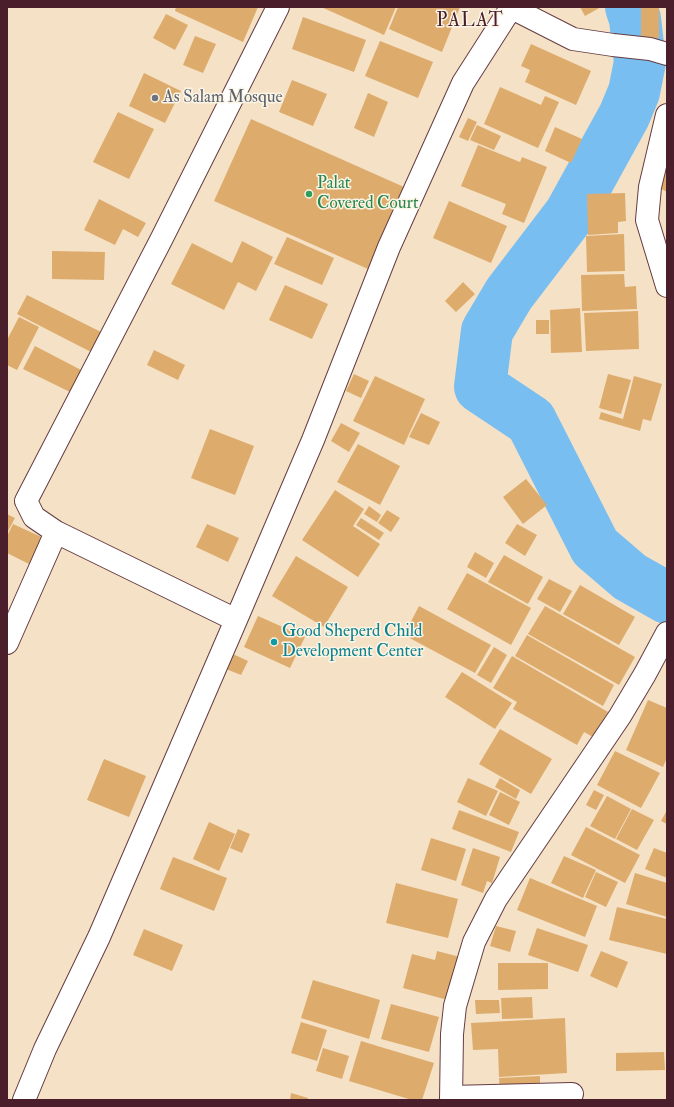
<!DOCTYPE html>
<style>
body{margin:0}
#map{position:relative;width:674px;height:1107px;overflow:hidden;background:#f5e1c5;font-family:"IM FELL Double Pica",serif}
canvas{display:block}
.frame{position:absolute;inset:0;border:8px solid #4a1f2b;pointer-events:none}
</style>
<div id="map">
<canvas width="674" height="1107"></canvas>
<div class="frame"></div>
</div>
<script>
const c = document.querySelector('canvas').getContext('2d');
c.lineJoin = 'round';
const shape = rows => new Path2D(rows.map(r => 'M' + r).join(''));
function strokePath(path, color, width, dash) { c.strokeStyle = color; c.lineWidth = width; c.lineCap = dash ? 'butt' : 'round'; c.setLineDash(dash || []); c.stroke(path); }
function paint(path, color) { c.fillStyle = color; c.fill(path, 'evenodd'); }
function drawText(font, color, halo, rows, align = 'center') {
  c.font = font + ' "IM FELL Double Pica",serif'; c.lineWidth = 3; c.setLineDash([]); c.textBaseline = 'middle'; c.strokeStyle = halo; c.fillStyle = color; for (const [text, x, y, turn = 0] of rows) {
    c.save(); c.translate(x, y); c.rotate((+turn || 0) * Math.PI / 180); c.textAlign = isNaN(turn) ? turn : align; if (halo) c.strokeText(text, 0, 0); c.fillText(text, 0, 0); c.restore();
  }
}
const river = shape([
 [631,7,635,19,640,62,634,92,624,116,570,214,509,294,487,331,480,387,531,421,595,547,630,577,667,598]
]);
const building = shape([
 [176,7,258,7,243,42,175,11],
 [321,7,396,7,384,35],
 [398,7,460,7,442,52,389,29],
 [580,7,601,7,585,16],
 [641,7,659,7,659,38,641,38],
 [166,14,188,25,175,50,153,38],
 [303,17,366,40,354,72,292,49],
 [195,36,216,44,203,73,183,65],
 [380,41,433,62,418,98,365,76],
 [531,44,591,71,576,105,525,82,530,70,521,66],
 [144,73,181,91,165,123,129,106],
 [292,80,327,94,313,126,279,112],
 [500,87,541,105,545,96,559,102,538,148,484,124],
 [368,93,388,102,374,137,354,128],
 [118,112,154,129,129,179,93,162],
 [468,118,477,122,468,141,459,137],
 [251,119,404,187,368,269,214,201],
 [477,125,501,136,494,150,470,140],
 [555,127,582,139,571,163,545,151],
 [478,145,520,162,522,157,547,167,524,223,502,214,506,204,461,186],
 [667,166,667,192,656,186],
 [625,193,626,221,618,222,618,233,588,235,587,194],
 [99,199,146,223,138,237,123,229,115,245,84,230],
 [449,201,507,226,491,263,433,238],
 [624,234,625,271,587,272,586,236],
 [287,237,334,258,322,285,274,264],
 [242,241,273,257,256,291,238,282,224,310,171,284,192,243,232,263],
 [52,251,105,252,104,280,52,279],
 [624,274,625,287,636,286,637,309,582,311,581,275],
 [463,282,475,294,456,312,445,301],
 [285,285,328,304,312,339,269,320],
 [27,295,101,332,91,352,17,314],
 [580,308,582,352,551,353,550,310],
 [638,311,639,349,586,351,584,313],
 [19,317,39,327,17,370,7,365,7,340],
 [536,320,549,320,549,334,536,334],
 [35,346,83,371,72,393,23,369],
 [154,350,185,365,178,380,147,365],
 [354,374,369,381,361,398,346,391],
 [608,374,631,380,621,414,599,408],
 [375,376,425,399,404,445,353,421],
 [634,376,662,384,651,421,643,419,640,431,599,419,601,412,623,419],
 [421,413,440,422,429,445,409,437],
 [341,423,360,433,349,452,331,441],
 [210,429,254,446,235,495,191,478],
 [358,444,400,466,380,505,337,482],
 [526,479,547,505,523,524,503,497],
 [335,490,364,509,353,526,380,544,358,577,302,540],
 [369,506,381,515,377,522,364,514],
 [387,510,400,518,391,532,378,523],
 [7,514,15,518,7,533],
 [361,518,384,533,379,540,356,525],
 [13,524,46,539,33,566,7,553,7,536],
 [207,524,239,538,228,562,196,547],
 [517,524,537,535,525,556,505,543],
 [475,552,494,563,486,578,467,567],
 [504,555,543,577,528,604,488,582],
 [296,556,348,587,324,627,272,596],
 [467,573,531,608,511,645,447,609],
 [549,579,572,591,560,612,537,599],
 [580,585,635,617,619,645,563,614],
 [419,606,491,645,475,673,404,635],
 [545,606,635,657,619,685,528,634],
 [258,616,305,637,290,668,244,647],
 [527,635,614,685,603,706,515,656],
 [494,647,507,655,491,683,477,675],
 [233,654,248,661,241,675,226,669],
 [512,656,608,712,593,737,584,732,577,745,513,709,517,702,493,688],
 [462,672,512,703,495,729,445,697],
 [648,700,667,708,667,758,663,767,626,750],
 [500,729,552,759,531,794,479,764],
 [615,751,660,773,641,808,597,785],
 [104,759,146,776,129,817,87,800],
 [468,778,498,791,486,816,457,802],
 [500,778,520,790,516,799,495,787],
 [594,790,604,795,596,810,586,805],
 [500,792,520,802,509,825,489,815],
 [607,796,631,809,615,839,590,826],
 [632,809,654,820,637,850,616,839],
 [459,810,519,832,511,852,452,829],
 [667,810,667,824,661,821],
 [209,822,235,834,219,871,193,859],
 [586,827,640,855,625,883,571,855],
 [238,829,250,834,242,853,230,848],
 [431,838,466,849,456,881,421,870],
 [473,848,500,857,492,883,487,881,483,893,461,885],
 [654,848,667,853,667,878,645,869],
 [564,856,596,870,583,898,551,883],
 [173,857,227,878,214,911,160,889],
 [596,872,618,882,606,907,585,897],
 [635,873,667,883,667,917,626,904],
 [530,878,597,906,585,937,517,910],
 [396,883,458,899,448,938,386,923],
 [617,907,667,919,667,954,609,940],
 [496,926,516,931,510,952,490,946],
 [537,928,588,945,578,972,528,955],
 [144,929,183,945,172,971,133,955],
 [437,951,460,957,448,1000,403,988,412,954,435,960],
 [601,951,628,962,617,988,590,976],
 [498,963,548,963,548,989,498,990],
 [313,980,380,1000,369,1039,301,1018],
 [532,997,533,1018,502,1019,501,998],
 [475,1000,499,1000,500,1013,476,1014],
 [391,1004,439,1017,429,1052,381,1039],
 [565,1018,567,1073,499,1077,498,1049,473,1050,471,1023],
 [301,1022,327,1030,317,1061,291,1053],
 [361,1041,434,1063,422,1100,412,1100,349,1081],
 [323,1048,349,1056,342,1079,316,1071],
 [664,1052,665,1070,616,1071,616,1053],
 [540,1076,540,1093,500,1094,499,1078],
 [291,1093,308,1098,308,1100,290,1100]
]);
const minor = shape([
 [510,7,573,39,613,45,650,49,667,54],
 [667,115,650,187,647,220,667,286],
 [236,620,56,532,34,517,26,501,162,238,278,7],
 [7,643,56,532],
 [451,1097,572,1094],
 [24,1100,45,1049,99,937,236,620,313,440,389,247,463,83,511,8],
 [451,1100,452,1034,455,1006,474,942,496,899,620,716,645,674,667,633]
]);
const markers = [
 [155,98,4,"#6b7280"],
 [309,194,4,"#2e9e5b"],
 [274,642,4,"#0f9aa8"]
];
const worshipNames = [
 ["As Salam Mosque",163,98]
];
const leisureNames = [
 ["Palat",317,184],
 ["Covered Court",317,204]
];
const cultureNames = [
 ["Good Sheperd Child",282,632],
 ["Development Center",282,652]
];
const quarterNames = [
 ["PALAT",470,22]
];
strokePath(river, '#79bef0', 52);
paint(building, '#ddac6d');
strokePath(minor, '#643c42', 24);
strokePath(minor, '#fff', 22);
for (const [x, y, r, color] of markers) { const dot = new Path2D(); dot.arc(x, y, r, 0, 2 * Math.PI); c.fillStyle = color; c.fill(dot); strokePath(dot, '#fcf5e5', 1.5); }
drawText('17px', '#5b616d', '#fcf5e5', worshipNames, 'left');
drawText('17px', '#27864d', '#fcf5e5', leisureNames, 'left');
drawText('17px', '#0d838f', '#fcf5e5', cultureNames, 'left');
c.letterSpacing = '1px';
drawText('19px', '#4a1f2b', '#fcf5e5', quarterNames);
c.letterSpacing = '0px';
</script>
